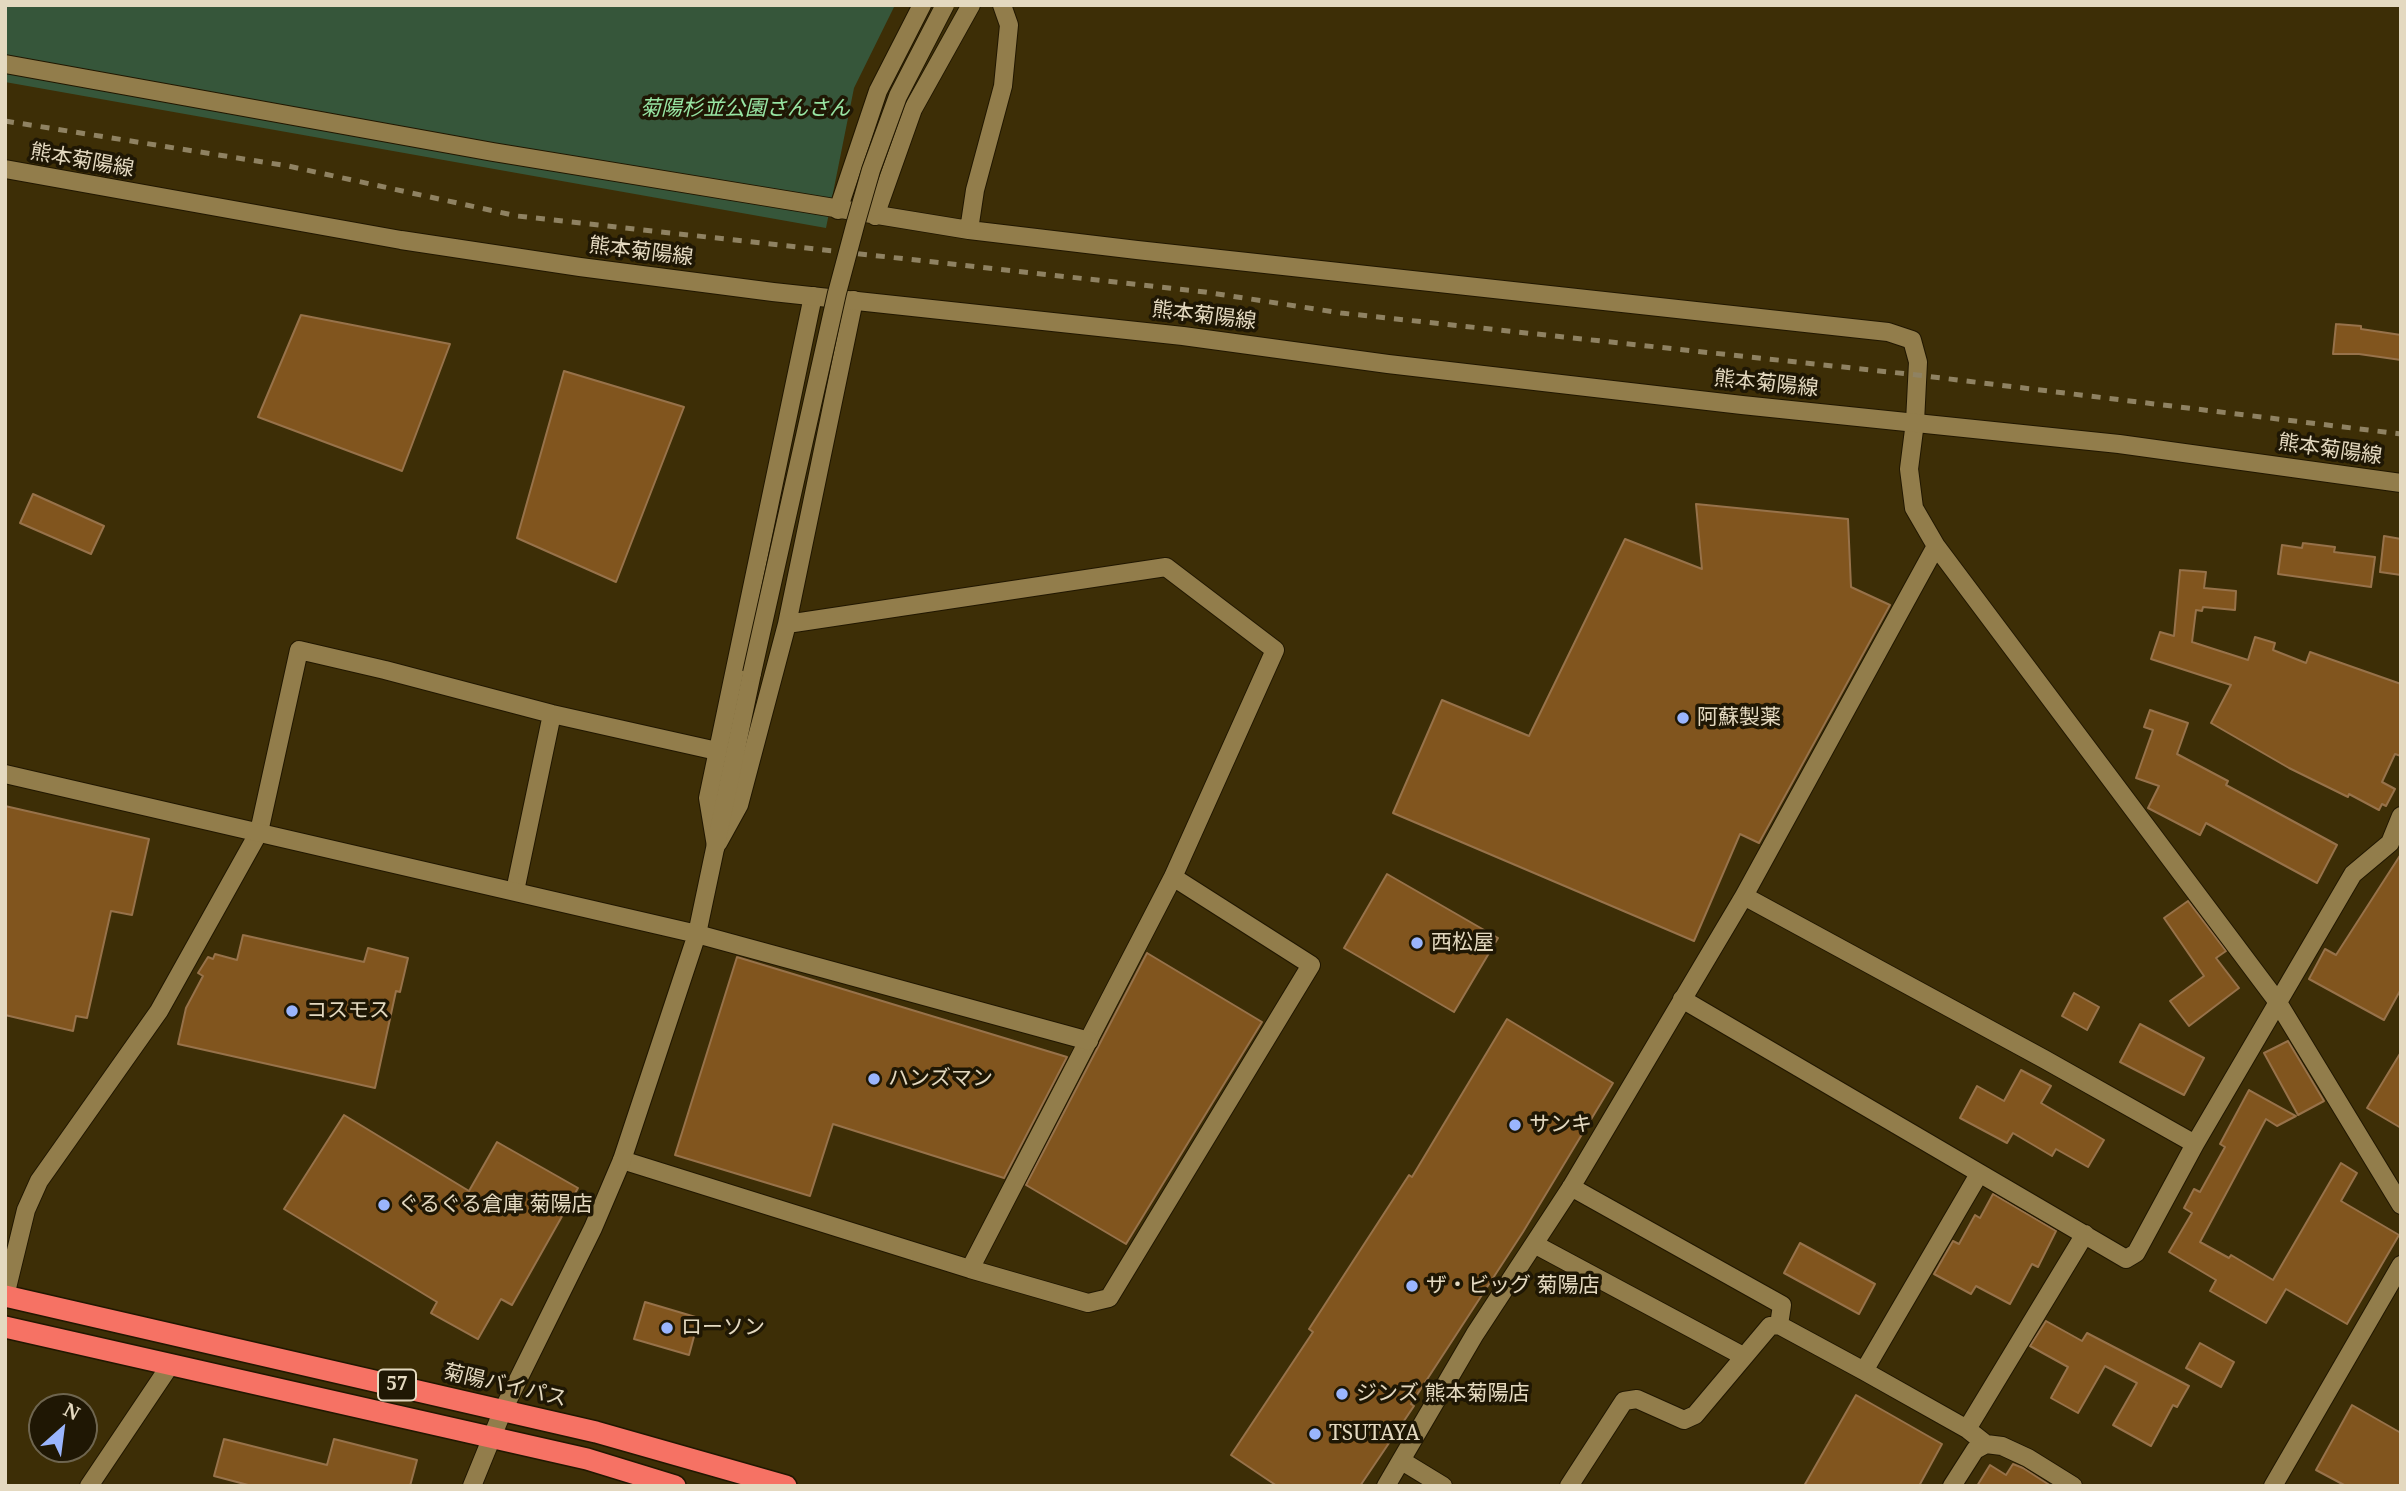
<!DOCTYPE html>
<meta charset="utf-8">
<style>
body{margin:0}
#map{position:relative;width:2406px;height:1491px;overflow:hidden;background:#3d2e06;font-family:"Noto Serif",serif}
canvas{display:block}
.frame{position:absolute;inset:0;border:7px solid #e4d9c0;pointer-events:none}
.north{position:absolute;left:28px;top:1393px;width:70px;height:70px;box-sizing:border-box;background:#1f1704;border:2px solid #6e654f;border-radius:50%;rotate:28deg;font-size:19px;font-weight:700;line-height:28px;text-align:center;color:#e4d9c0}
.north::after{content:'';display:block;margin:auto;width:24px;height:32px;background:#9ab5fd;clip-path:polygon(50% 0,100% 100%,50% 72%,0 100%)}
</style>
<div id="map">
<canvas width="2406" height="1491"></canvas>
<div class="frame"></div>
<div class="north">N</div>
</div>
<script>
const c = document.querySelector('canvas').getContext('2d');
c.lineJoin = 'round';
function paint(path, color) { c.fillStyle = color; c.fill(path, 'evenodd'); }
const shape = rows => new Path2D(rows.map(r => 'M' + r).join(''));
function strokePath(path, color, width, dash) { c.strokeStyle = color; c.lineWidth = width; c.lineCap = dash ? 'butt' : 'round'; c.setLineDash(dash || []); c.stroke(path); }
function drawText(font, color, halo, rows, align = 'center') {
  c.font = font + ' "Noto Serif","Noto Sans JP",serif'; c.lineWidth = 7; c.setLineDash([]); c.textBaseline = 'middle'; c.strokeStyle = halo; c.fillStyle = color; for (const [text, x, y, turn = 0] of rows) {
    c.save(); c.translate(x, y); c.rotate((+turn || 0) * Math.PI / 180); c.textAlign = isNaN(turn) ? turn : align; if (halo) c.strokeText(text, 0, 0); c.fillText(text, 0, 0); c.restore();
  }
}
const green = shape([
 [5,5,895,5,854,88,826,228,5,82]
]);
const building = shape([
 [301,315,450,344,402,471,258,417,301,315],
 [2336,324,2361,326,2361,329,2401,335,2401,360,2359,354,2333,354,2336,324],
 [564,371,684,407,616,582,517,538,564,371],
 [33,494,104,526,91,554,20,523,33,494],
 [1696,504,1848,519,1851,587,1890,605,1759,843,1740,834,1694,941,1393,813,1442,700,1529,736,1625,539,1702,569,1696,504],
 [2384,536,2401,539,2401,575,2380,572,2384,536],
 [2303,543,2335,547,2334,552,2375,557,2371,587,2278,574,2282,545,2302,548,2303,543],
 [2180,570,2206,572,2204,588,2236,591,2235,610,2203,607,2202,611,2196,610,2192,642,2248,660,2255,637,2275,643,2273,650,2306,663,2310,652,2401,684,2401,756,2395,754,2382,782,2395,789,2386,806,2382,804,2379,810,2349,794,2348,797,2289,768,2211,723,2231,685,2151,659,2160,632,2174,636,2180,570],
 [2150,710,2188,723,2177,754,2228,781,2226,785,2337,845,2317,883,2206,823,2200,835,2148,808,2159,786,2136,778,2153,730,2144,727,2150,710],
 [5,806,149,839,132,915,111,911,87,1018,76,1016,73,1031,5,1015,5,806],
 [2401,854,2401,989,2384,1020,2309,979,2325,949,2336,955,2401,854],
 [1387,874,1498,938,1454,1012,1344,948,1387,874],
 [2188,901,2226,951,2216,958,2239,988,2189,1026,2170,1001,2204,976,2164,918,2188,901],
 [243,935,364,962,368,948,408,958,400,992,396,991,375,1088,178,1044,186,1008,203,976,198,973,208,957,213,959,215,954,237,960,243,935],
 [1147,953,1262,1022,1126,1244,1026,1185,1147,953],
 [737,957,1067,1057,1004,1178,833,1124,810,1196,675,1155,737,957],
 [2074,993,2099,1007,2087,1030,2062,1016,2074,993],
 [1507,1019,1613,1083,1523,1232,1411,1404,1414,1406,1360,1486,1277,1486,1231,1455,1313,1332,1309,1329,1409,1175,1412,1177,1507,1019],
 [2140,1024,2204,1058,2184,1095,2120,1062,2140,1024],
 [2288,1041,2324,1101,2298,1115,2264,1053,2288,1041],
 [2401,1052,2401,1128,2367,1108,2401,1052],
 [2021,1070,2051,1086,2041,1103,2104,1140,2088,1167,2056,1149,2052,1156,2013,1133,2007,1143,1960,1118,1977,1086,2004,1101,2021,1070],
 [2249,1090,2296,1116,2277,1126,2266,1119,2200,1242,2229,1258,2231,1255,2273,1280,2341,1163,2357,1173,2341,1201,2399,1235,2347,1324,2286,1289,2266,1323,2210,1291,2216,1280,2169,1252,2192,1213,2184,1208,2194,1189,2200,1192,2225,1147,2220,1144,2249,1090],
 [344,1115,469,1191,497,1142,578,1188,512,1305,501,1299,478,1339,431,1313,437,1302,284,1209,344,1115],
 [1993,1194,2056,1231,2038,1267,2032,1264,2010,1304,1976,1286,1971,1294,1934,1274,1953,1241,1959,1244,1975,1215,1980,1218,1993,1194],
 [1800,1243,1875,1284,1859,1314,1784,1273,1800,1243],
 [645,1302,699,1318,689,1355,634,1339,645,1302],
 [2046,1321,2082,1341,2087,1333,2189,1386,2177,1407,2173,1405,2151,1446,2113,1425,2137,1383,2105,1366,2078,1413,2051,1398,2068,1367,2030,1346,2046,1321],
 [2200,1343,2234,1362,2221,1387,2186,1368,2200,1343],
 [1856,1395,1942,1444,1919,1486,1804,1486,1856,1395],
 [2352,1405,2401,1433,2401,1486,2346,1486,2316,1470,2352,1405],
 [224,1439,327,1465,334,1439,417,1460,410,1486,252,1486,214,1476,224,1439],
 [2013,1464,2023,1468,2051,1486,1977,1486,1990,1465,2006,1475,2013,1464]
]);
const street = shape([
 [5,64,493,152,969,230,1137,250,1888,332,1912,340,1918,362,1915,422,1909,469,1914,508,1936,546,2277,1001,2401,1205],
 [838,210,878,91,922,5],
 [875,216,913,109,971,5],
 [969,230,975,190,1003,86,1009,25,1002,5],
 [787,624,1166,567,1275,650,1173,877,970,1269],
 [718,843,739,805,787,624,854,300],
 [716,846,708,798,813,296],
 [515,891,552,714],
 [1744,896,2044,1059,2195,1144],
 [1682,999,2126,1259,2136,1253,2195,1144,2353,874,2390,843,2401,816],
 [622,1160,970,1269,1088,1303,1109,1298,1311,965,1173,877],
 [1571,1187,1782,1305,1779,1325],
 [1534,1244,1743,1356],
 [5,1296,26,1210,39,1181,159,1011,259,832,299,650,385,670,552,714,717,751],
 [1864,1371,1979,1174],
 [1967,1429,2085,1234],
 [1402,1461,1443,1486],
 [89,1486,171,1364],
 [1386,1486,1475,1334,1570,1189,1744,896,1936,546],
 [1569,1486,1624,1401,1637,1399,1684,1420,1695,1415,1770,1326,1779,1325,1864,1371,1967,1429,1986,1444],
 [1952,1486,1975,1450,1986,1444,2002,1446,2028,1458,2073,1486],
 [2273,1486,2401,1265]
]);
const secondary = shape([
 [5,169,401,240,580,267,773,292,1183,336,1388,364,1742,405,2119,444,2401,483],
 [5,774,697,934,1089,1041],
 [472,1486,503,1410,593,1228,622,1160,697,934,752,673]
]);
const highway = shape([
 [5,1296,596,1432,786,1486],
 [5,1327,587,1459,675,1486]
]);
const rail = shape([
 [5,121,288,166,517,216,1205,292,1341,313,1917,375,2401,434]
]);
const secondaryBridge = shape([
 [752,673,837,293,856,222,871,170,898,96,945,5]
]);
const markers = [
 [1683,718,7,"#9ab5fd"],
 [1417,943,7,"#9ab5fd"],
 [292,1011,7,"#9ab5fd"],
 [874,1079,7,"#9ab5fd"],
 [1515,1125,7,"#9ab5fd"],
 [384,1205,7,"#9ab5fd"],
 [1412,1286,7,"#9ab5fd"],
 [667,1328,7,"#9ab5fd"],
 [1342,1394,7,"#9ab5fd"],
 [1315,1434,7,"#9ab5fd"]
];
const shields = [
 [397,1385,38]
];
const shieldNames = [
 ["57",397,1385]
];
const parkNames = [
 ["菊陽杉並公園さんさん",745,109]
];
const streetNames = [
 ["熊本菊陽線",82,161,10],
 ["熊本菊陽線",641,252,7],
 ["熊本菊陽線",1204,316,7],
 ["熊本菊陽線",1766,384,6],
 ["熊本菊陽線",2330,450,8],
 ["菊陽バイパス",505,1386,13]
];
const poiNames = [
 ["阿蘇製薬",1697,718],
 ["西松屋",1431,943],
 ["コスモス",306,1011],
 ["ハンズマン",888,1079],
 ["サンキ",1529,1125],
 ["ぐるぐる倉庫 菊陽店",398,1205],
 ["ザ・ビッグ 菊陽店",1426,1286],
 ["ローソン",681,1328],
 ["ジンズ 熊本菊陽店",1356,1394],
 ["TSUTAYA",1329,1434]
];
paint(green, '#36563a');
paint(building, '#81551e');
strokePath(building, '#97724a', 2);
strokePath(street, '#211700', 20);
strokePath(secondary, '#211700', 20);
strokePath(highway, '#211700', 24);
strokePath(street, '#927d4b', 18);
strokePath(secondary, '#927d4b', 18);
strokePath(highway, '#f67264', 21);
strokePath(rail, '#8f8262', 5, [9, 9]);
strokePath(secondaryBridge, '#211700', 20, []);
strokePath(secondaryBridge, '#927d4b', 18);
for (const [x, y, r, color] of markers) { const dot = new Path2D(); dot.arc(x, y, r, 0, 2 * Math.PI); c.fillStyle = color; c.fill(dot); strokePath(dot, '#1f1704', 2.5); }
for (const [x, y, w] of shields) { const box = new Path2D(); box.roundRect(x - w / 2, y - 15.5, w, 31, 5); c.fillStyle = '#1f1704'; c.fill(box); strokePath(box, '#e4d9c0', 2); }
drawText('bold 19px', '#e4d9c0', null, shieldNames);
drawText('italic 21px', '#98e6a4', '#1f1704', parkNames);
drawText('21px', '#e4d9c0', '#1f1704', streetNames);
drawText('21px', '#e4d9c0', '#1f1704', poiNames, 'left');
</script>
